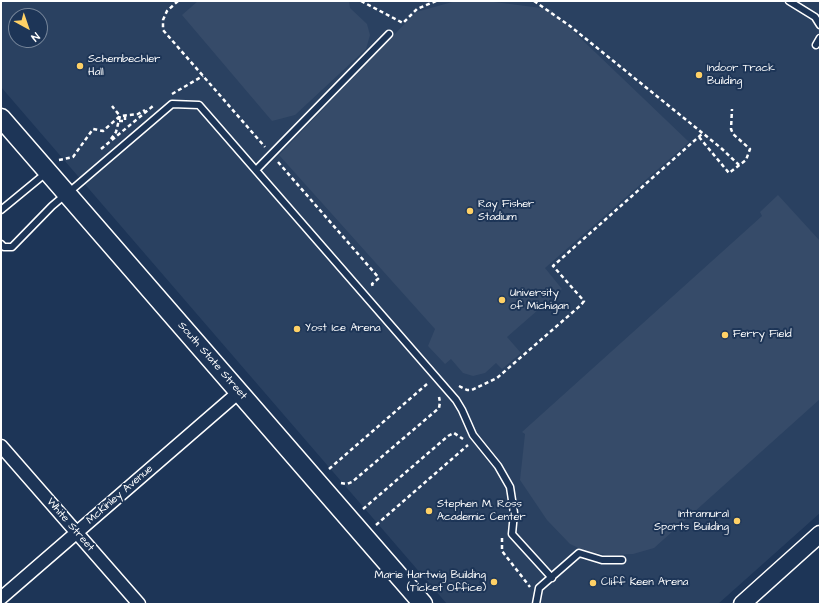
<!DOCTYPE html>
<style>
body{margin:0}
#map{position:relative;width:821px;height:605px;overflow:hidden;background:#1d3557;font-family:"Architects Daughter",sans-serif}
canvas{display:block}
.frame{position:absolute;inset:0;border:2px solid #fff;pointer-events:none}
.north{position:absolute;left:8px;top:8px;width:40px;height:40px;box-sizing:border-box;background:#1d3557;border:1px solid #77869a;border-radius:50%;rotate:140deg;font-size:11px;font-weight:700;line-height:16px;text-align:center;color:#fff}
.north::after{content:'';display:block;margin:auto;width:14px;height:18px;background:#ffd166;clip-path:polygon(50% 0,100% 100%,50% 72%,0 100%)}
</style>
<div id="map">
<canvas width="821" height="605"></canvas>
<div class="frame"></div>
<div class="north">N</div>
</div>
<script>
const c = document.querySelector('canvas').getContext('2d');
c.lineJoin = 'round';
function paint(path, color) { c.fillStyle = color; c.fill(path, 'evenodd'); }
const shape = rows => new Path2D(rows.map(r => 'M' + r).join(''));
function strokePath(path, color, width, dash) { c.strokeStyle = color; c.lineWidth = width; c.lineCap = dash ? 'butt' : 'round'; c.setLineDash(dash || []); c.stroke(path); }
function drawText(font, color, halo, rows, align = 'center') {
  c.font = font + ' "Architects Daughter",sans-serif'; c.lineWidth = 4; c.setLineDash([]); c.textBaseline = 'middle'; c.strokeStyle = halo; c.fillStyle = color; for (const [text, x, y, turn = 0] of rows) {
    c.save(); c.translate(x, y); c.rotate((+turn || 0) * Math.PI / 180); c.textAlign = isNaN(turn) ? turn : align; if (halo) c.strokeText(text, 0, 0); c.fillText(text, 0, 0); c.restore();
  }
}
const built = shape([
 [1,1,820,1,820,513,718,604,447,604,1,87],
 [16,16,40,16,40,40,16,40]
]);
const green = shape([
 [198,1,349,1,350,8,367,24,370,35,366,49,295,115,272,121,182,15],
 [456,1,486,1,550,9,689,142,545,268,562,289,507,337,521,353,502,369,496,363,485,373,473,376,463,373,451,359,445,364,428,346,435,329,279,155,416,12],
 [778,195,820,241,820,399,654,548,633,554,608,555,585,551,570,544,547,520,520,480,525,434,522,432,762,216,760,212]
]);
const path = shape([
 [178,1,167,11,163,20,163,30,265,147],
 [361,1,403,23,417,9,436,1],
 [534,1,570,26,721,148,739,165],
 [172,94,203,76],
 [119,121,125,121,125,115],
 [699,137,729,173,746,160,750,149,733,134,731,129,732,109],
 [111,139,116,132,120,116,138,114,145,110],
 [101,149,153,106],
 [59,160,73,157,93,129,103,131,120,116,112,106],
 [278,162,379,278,372,284,373,287],
 [459,386,467,390,472,390,497,378,581,305,584,301,553,266,703,133],
 [329,469,427,384],
 [341,483,347,484,352,482,439,408,440,402,439,397],
 [363,509,448,436,454,433,463,439],
 [376,525,468,445],
 [502,538,502,551,530,587]
]);
const service = shape([
 [789,1,815,17,820,25],
 [816,45,820,38],
 [256,170,389,34],
 [68,193,172,104,199,105,456,400,462,410,473,435,498,466,510,487,514,513,512,534,552,578],
 [1,210,46,173],
 [1,244,4,247,12,247,52,206,65,195],
 [536,604,539,588,579,553,602,560,622,560]
]);
const minor = shape([
 [1,446,139,604],
 [1,598,239,392]
]);
const tertiary = shape([
 [742,604,820,534]
]);
const secondary = shape([
 [1,118,423,604]
]);
const markers = [
 [80,66,4,"#ffd166"],
 [699,75,4,"#ffd166"],
 [470,211,4,"#ffd166"],
 [502,300,4,"#ffd166"],
 [297,329,4,"#ffd166"],
 [725,335,4,"#ffd166"],
 [429,511,4,"#ffd166"],
 [737,521,4,"#ffd166"],
 [494,582,4,"#ffd166"],
 [593,583,4,"#ffd166"]
];
const poiNames = [
 ["Schembechler",88,60],
 ["Hall",88,73],
 ["Indoor Track",707,69],
 ["Building",707,82],
 ["Ray Fisher",478,205],
 ["Stadium",478,218],
 ["University",510,294],
 ["of Michigan",510,307],
 ["Yost Ice Arena",305,329],
 ["Ferry Field",733,335],
 ["Stephen M. Ross",437,505],
 ["Academic Center",437,518],
 ["Intramural",729,515,"right"],
 ["Sports Building",729,528,"right"],
 ["Marie Hartwig Building",486,576,"right"],
 ["(Ticket Office)",486,589,"right"],
 ["Cliff Keen Arena",601,583]
];
const streetNames = [
 ["South State Street",212,361,49],
 ["McKinley Avenue",120,495,-41],
 ["White Street",70,525,49]
];
paint(built, '#2a4161');
paint(green, '#364b69');
strokePath(service, '#fff', 9);
strokePath(minor, '#fff', 15);
strokePath(tertiary, '#fff', 19);
strokePath(secondary, '#fff', 21);
strokePath(path, '#fff', 2.5, [4, 3]);
strokePath(service, '#1d3557', 6);
strokePath(minor, '#1d3557', 12);
strokePath(tertiary, '#1d3557', 16);
strokePath(secondary, '#1d3557', 18);
for (const [x, y, r, color] of markers) { const dot = new Path2D(); dot.arc(x, y, r, 0, 2 * Math.PI); c.fillStyle = color; c.fill(dot); strokePath(dot, '#1d3557', 1.5); }
drawText('11px', '#fff', '#1d3557', poiNames, 'left');
drawText('11px', '#fff', '#1d3557', streetNames);
</script>
